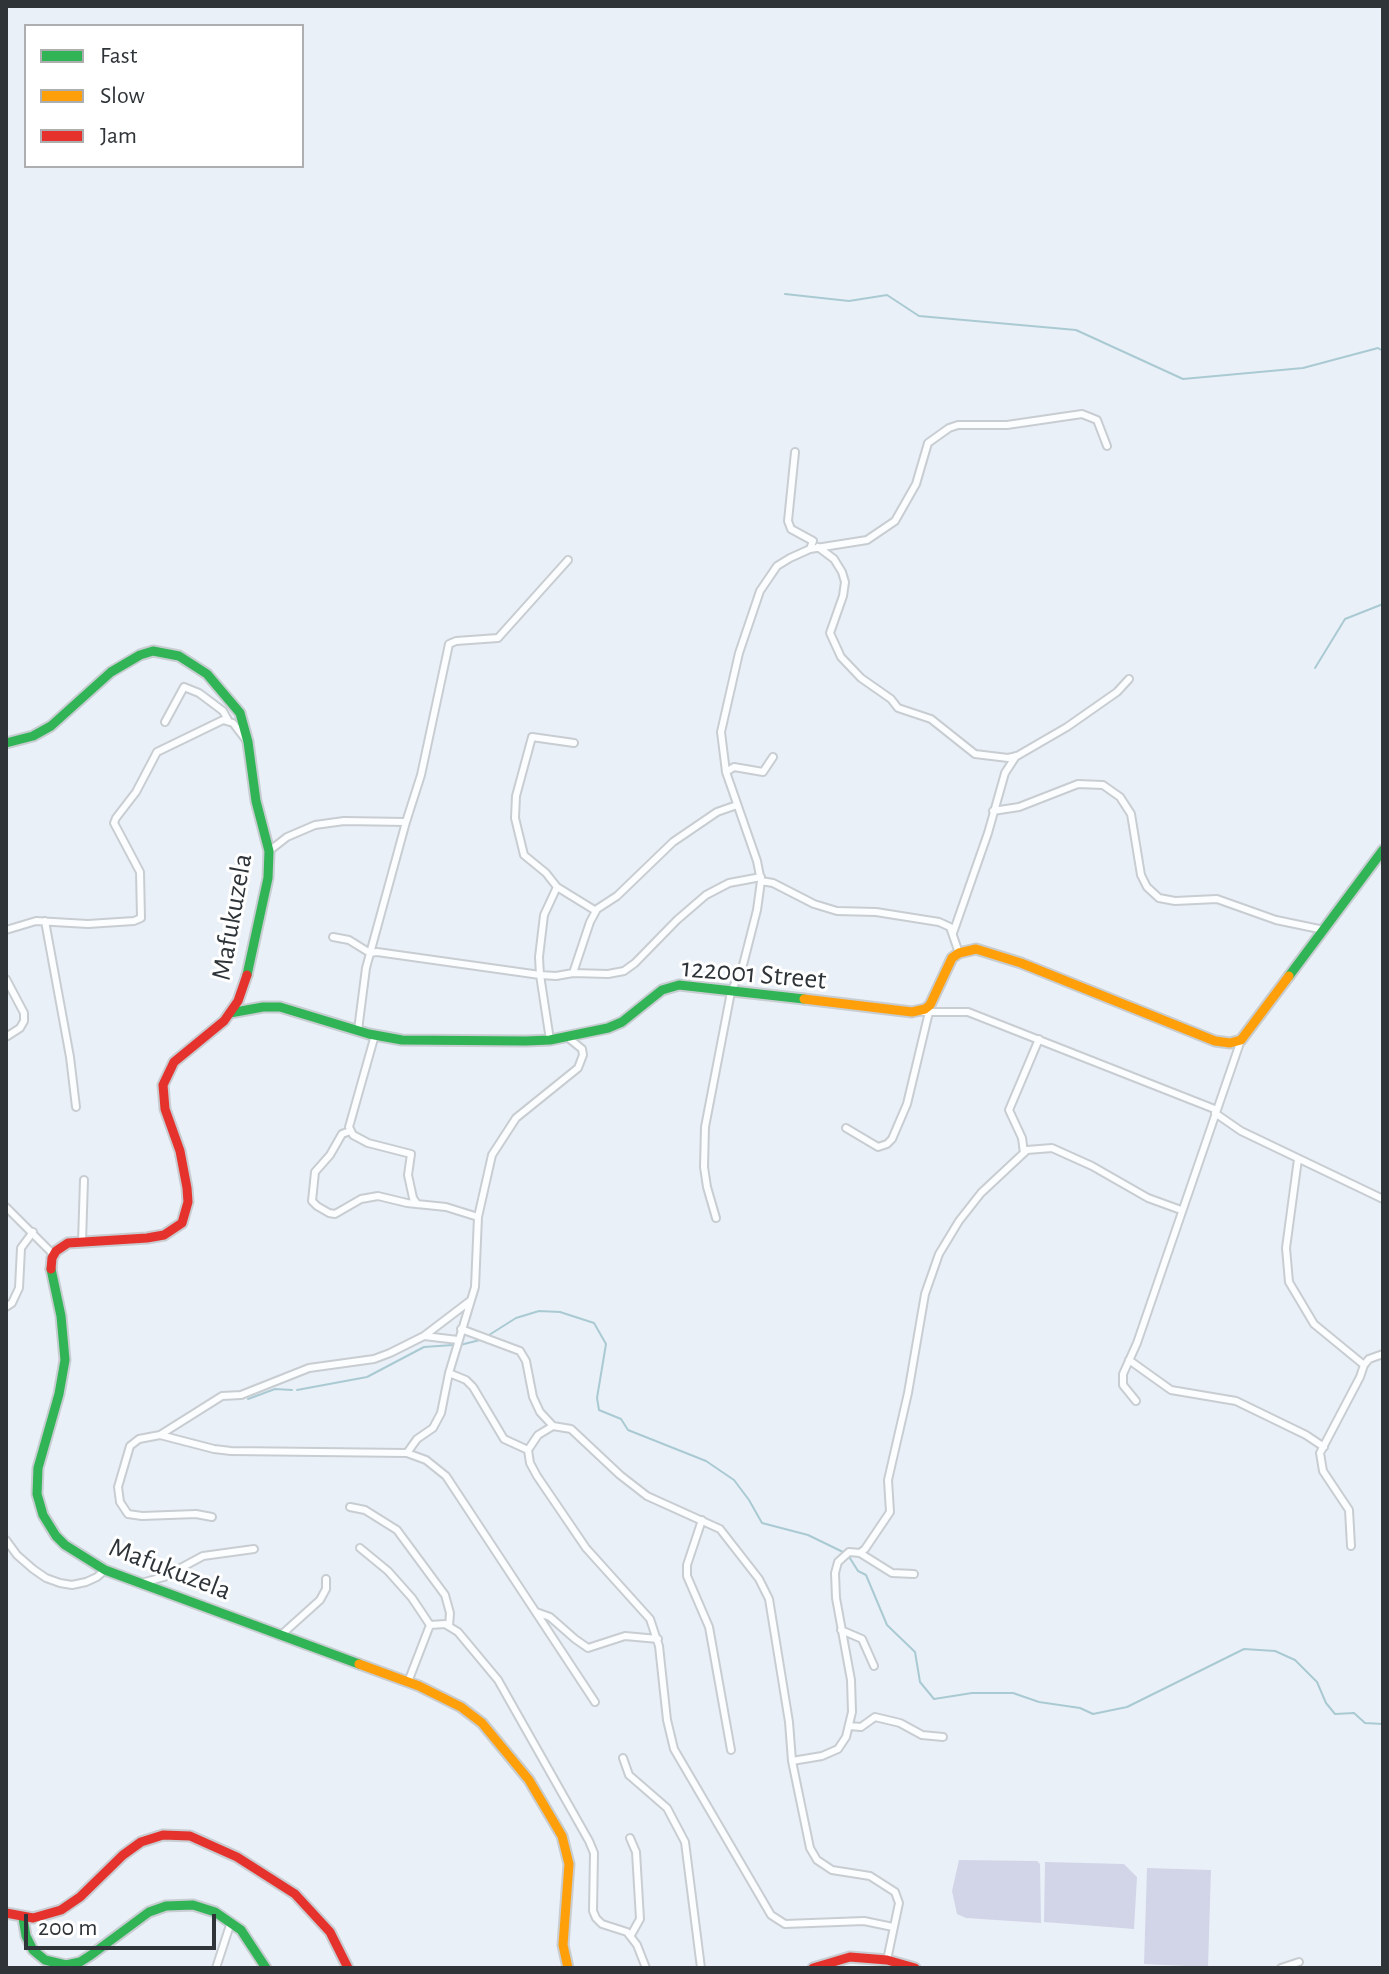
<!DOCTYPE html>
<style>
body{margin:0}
#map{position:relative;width:1389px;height:1974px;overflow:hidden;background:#eaf0f7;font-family:"Alegreya Sans",sans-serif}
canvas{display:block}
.frame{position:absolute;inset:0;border:8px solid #2f3439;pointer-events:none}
.legend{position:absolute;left:24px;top:24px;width:280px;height:144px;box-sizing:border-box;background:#fff;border:2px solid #acaeb0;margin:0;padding:10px 14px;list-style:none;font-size:24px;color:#2f3439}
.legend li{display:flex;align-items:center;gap:16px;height:40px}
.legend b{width:40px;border:2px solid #acaeb0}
.scale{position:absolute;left:24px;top:1914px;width:192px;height:36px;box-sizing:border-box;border:4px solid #2f3439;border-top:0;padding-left:10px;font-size:24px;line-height:28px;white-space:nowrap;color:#2f3439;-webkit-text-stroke:6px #fff;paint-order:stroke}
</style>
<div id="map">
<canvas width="1389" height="1974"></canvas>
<div class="frame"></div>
<ul class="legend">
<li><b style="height:10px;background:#30b455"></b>Fast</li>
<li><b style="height:10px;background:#ff9f0a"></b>Slow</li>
<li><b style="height:10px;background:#e5322d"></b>Jam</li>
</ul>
<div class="scale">200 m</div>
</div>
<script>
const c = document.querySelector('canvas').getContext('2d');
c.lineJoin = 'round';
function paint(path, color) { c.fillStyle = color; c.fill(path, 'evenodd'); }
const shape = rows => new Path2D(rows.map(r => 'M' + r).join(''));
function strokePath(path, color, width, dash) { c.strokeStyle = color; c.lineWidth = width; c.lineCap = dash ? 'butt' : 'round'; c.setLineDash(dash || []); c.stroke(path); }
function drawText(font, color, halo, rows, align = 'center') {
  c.font = font + ' "Alegreya Sans",sans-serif'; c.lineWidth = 6; c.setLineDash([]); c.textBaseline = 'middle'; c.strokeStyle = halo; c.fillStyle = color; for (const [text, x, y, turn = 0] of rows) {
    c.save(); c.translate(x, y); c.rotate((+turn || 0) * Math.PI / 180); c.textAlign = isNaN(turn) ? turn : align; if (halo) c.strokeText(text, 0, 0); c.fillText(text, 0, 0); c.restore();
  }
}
const green = shape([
 [959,1860,1037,1861,1040,1864,1041,1923,966,1918,957,1914,952,1891],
 [1045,1862,1124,1864,1137,1877,1134,1929,1044,1922],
 [1147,1868,1211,1870,1208,1967,1144,1964]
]);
const stream = shape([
 [785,294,849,301,887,295,919,316,1076,330,1183,379,1303,368,1378,348,1383,351],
 [1315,668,1345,619,1383,604],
 [489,1335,516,1318,539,1311,560,1312,594,1323,606,1344,597,1398,599,1410,621,1419,628,1430,706,1461,734,1480,749,1500,762,1523,808,1535,843,1552],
 [460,1345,480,1340],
 [297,1390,367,1377,424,1347,453,1345],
 [248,1399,275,1389,292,1390],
 [848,1555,858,1571,866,1575,887,1625,915,1652,920,1682,934,1699,972,1693,1013,1693,1039,1702,1080,1708,1093,1714,1127,1707,1244,1649,1275,1651,1295,1660,1317,1682,1326,1703,1335,1714,1354,1713,1365,1723,1383,1724]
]);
const street = shape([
 [795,452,788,521,791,529,813,541,810,549],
 [818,547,834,559,842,572,845,582,843,596,830,633,841,657,861,678,891,699,898,708,931,719,975,754,1008,758,1017,756,1067,727,1117,692,1129,679],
 [165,722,184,687,199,693,223,711,228,720],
 [574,743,532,737,516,796,515,818,524,855,546,873,557,887,596,911],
 [726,772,734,767,763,772,773,757],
 [993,811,1019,807,1078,784,1103,785,1120,797,1131,814,1141,875,1147,887,1159,898,1175,901,1217,899,1276,920,1324,930],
 [269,851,287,837,315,825,344,821,406,822],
 [761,881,773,883,814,904,837,911,876,912,939,922,950,927,959,953],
 [557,887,544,915,539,957,540,975,556,976,573,973,590,922,597,909,617,896,673,842,717,812,737,805],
 [45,921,70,1057,76,1107],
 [6,930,36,921,88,924,134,921,141,918,140,872,114,823,116,818,136,792,157,752,223,720,233,723,246,740],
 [953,933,988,833,1005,773,1016,756],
 [333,937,349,940,370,953,377,952,540,975,550,1040],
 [573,973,608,974,624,971,635,963,677,920,706,895,729,883,761,877],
 [6,979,24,1013,24,1021,20,1028,6,1037],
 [923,1012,968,1012,1217,1110],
 [358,1030,366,968,406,822,421,775,449,644,456,641,498,638,568,560],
 [375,1035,349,1127,353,1135,368,1143,411,1154,408,1175,413,1198,417,1204],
 [1215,1113,1241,1131,1383,1199],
 [846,1128,878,1147,887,1144,892,1139,907,1104,929,1012],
 [350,1131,342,1134,330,1155,315,1172,312,1201,317,1206,329,1213,335,1214,361,1199,378,1196,407,1203,446,1207,478,1217],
 [1024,1153,1022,1138,1009,1110,1039,1039],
 [1298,1159,1286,1248,1289,1282,1314,1324,1364,1365],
 [6,1207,54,1255],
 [716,1218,707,1187,704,1167,705,1127,731,992,743,965,757,910,761,881,757,861,726,772,721,732,739,653,760,591,777,566,790,558,810,549,867,540,895,521,916,484,928,443,949,428,958,425,1007,425,1082,414,1097,420,1107,446],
 [82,1242,84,1180],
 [6,1307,12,1303,19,1288,21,1248,33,1232],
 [461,1329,520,1351,526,1361,533,1397,540,1412,553,1426],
 [424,1336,458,1340],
 [1129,1360,1171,1390,1236,1401,1306,1435,1324,1447],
 [449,1373,466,1380,473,1387,504,1439,528,1450],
 [1136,1401,1123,1385,1123,1374,1137,1343,1241,1040],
 [160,1435,222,1396,241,1395,309,1368,374,1359,390,1353,424,1336,470,1301],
 [407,1453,417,1439,433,1428,441,1413,449,1373,475,1287,478,1217,492,1155,516,1118,578,1068,583,1055,582,1049,566,1036],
 [350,1507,365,1510,397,1530,445,1595,450,1613,449,1626],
 [212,1517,196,1514,142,1516,128,1514,120,1502,118,1487,130,1446,139,1439,160,1435,214,1449,231,1451,407,1453,426,1460,446,1476,595,1702],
 [702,1520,687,1565,687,1576,709,1627,731,1750],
 [6,1540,17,1555,33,1569,46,1578,60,1583,72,1585,86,1582,97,1577,105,1570],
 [1351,1546,1349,1510,1323,1471,1320,1453,1360,1377,1364,1365,1369,1359,1383,1354],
 [360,1548,388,1571,412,1598,430,1625],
 [860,1553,865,1549,890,1512,888,1480,908,1393,925,1294,939,1254,959,1221,981,1193,1027,1150,1052,1148,1092,1166,1148,1198,1181,1210],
 [141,1583,164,1577,203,1556,254,1549],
 [536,1612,550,1617,575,1639,588,1648,625,1636,658,1639],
 [841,1630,862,1639,874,1666],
 [280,1636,320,1600,326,1589,326,1579],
 [408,1682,430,1625,445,1624,458,1632,498,1680,589,1841,594,1853,593,1911,596,1918,602,1924,627,1932,637,1945,646,1968],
 [849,1726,861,1727,875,1717,900,1723,922,1735,943,1737],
 [623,1758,629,1775,667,1808,685,1842,701,1968],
 [792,1761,822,1756,838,1749,846,1737,852,1712,851,1680,836,1598,835,1573,838,1562,849,1552,860,1553,892,1573,914,1574],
 [630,1838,636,1852,640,1919,631,1935],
 [887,1960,899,1903,895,1892,870,1876,832,1870,817,1860,810,1848,792,1761,789,1722,769,1599,759,1579,720,1529,647,1496,620,1475,571,1429,553,1426,538,1435,528,1450,530,1463,537,1476,586,1548,650,1619,659,1646,667,1720,674,1749,771,1915,785,1924,864,1921,893,1927],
 [216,1968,231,1922],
 [1281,1968,1299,1962]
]);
const fast = shape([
 [6,743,33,736,51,726,111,672,140,655,153,651,179,656,207,674,240,713,248,742,256,801,269,851,268,878,247,975],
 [1289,976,1383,850],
 [230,1013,263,1007,280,1007,369,1034,402,1040,526,1041,550,1040,608,1028,622,1022,662,990,679,985,804,999],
 [51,1269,61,1316,65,1360,59,1394,38,1468,37,1494,43,1515,56,1536,65,1545,105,1570,359,1664],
 [23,1918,26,1936,33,1950,45,1960,66,1965,80,1962,91,1955,149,1912,166,1906,193,1905,215,1912,241,1930,266,1968]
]);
const slow = shape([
 [804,999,912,1012,925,1009,930,1005,952,958,959,953,976,949,1021,963,1215,1041,1230,1043,1241,1040,1289,976],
 [359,1664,419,1686,461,1707,482,1723,529,1780,562,1836,569,1864,563,1945,568,1968]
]);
const jam = shape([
 [51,1269,52,1258,56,1251,68,1243,147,1238,164,1235,182,1223,188,1202,187,1188,180,1151,165,1109,163,1085,174,1062,224,1021,238,1001,247,975],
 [6,1913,33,1918,61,1910,80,1897,123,1855,141,1842,163,1835,190,1836,237,1857,295,1894,330,1932,348,1968],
 [813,1968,850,1957,887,1960,915,1968]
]);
const streetNames = [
 ["Mafukuzela",232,917,-80],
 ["122001 Street",754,974,5],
 ["Mafukuzela",170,1569,21]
];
paint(green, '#d2d5e8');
strokePath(stream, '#aacad3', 2);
strokePath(street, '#c8cdd2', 10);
strokePath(fast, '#c8cdd2', 13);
strokePath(slow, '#c8cdd2', 13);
strokePath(jam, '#c8cdd2', 13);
strokePath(street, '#fcfdfe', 6);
strokePath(fast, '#30b455', 9);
strokePath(slow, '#ff9f0a', 9);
strokePath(jam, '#e5322d', 9);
drawText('28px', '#2f3439', '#fff', streetNames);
</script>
